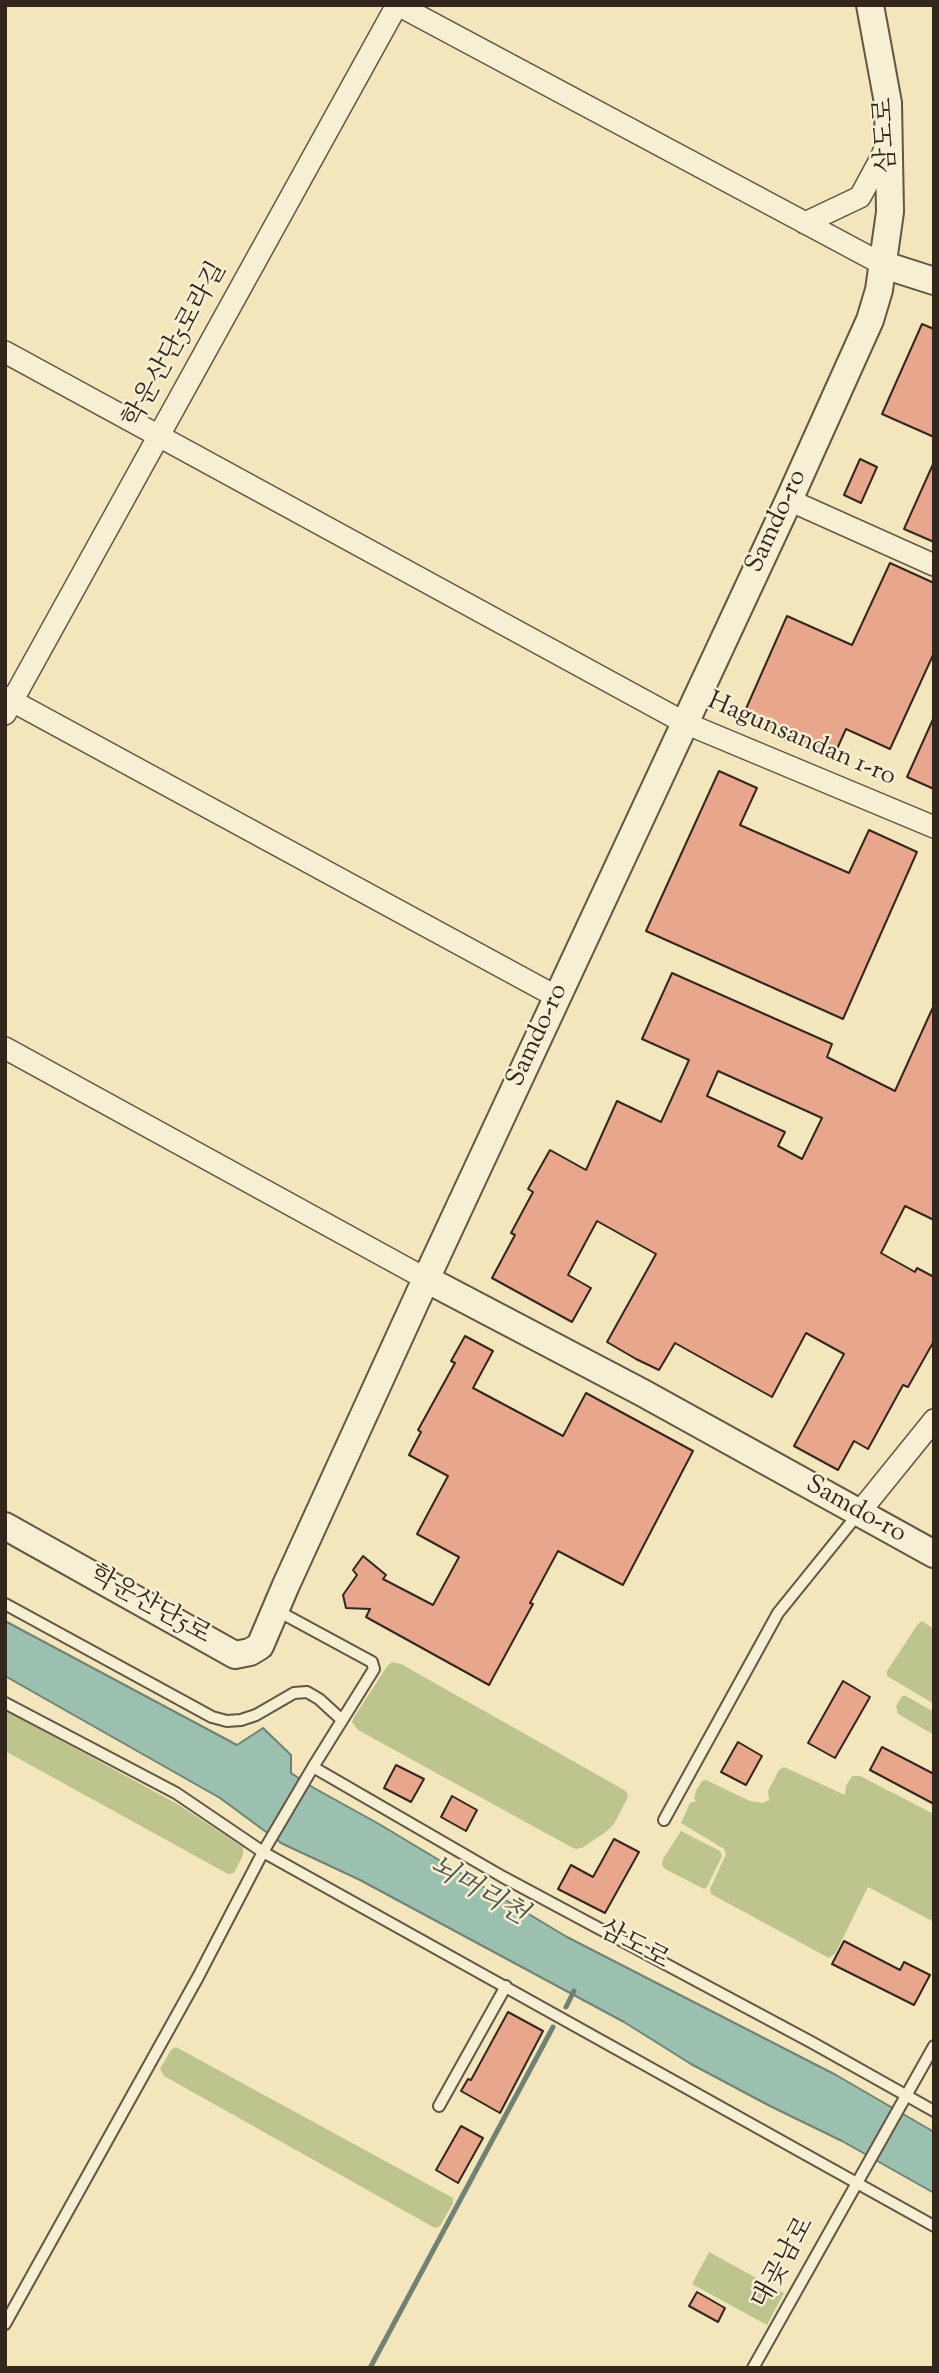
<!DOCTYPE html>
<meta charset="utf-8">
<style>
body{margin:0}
#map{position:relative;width:939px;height:2373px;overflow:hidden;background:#f3e6bc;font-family:"Sorts Mill Goudy",serif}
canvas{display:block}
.frame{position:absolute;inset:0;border:7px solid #32261d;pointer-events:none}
</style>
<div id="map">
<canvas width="939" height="2373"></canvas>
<div class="frame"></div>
</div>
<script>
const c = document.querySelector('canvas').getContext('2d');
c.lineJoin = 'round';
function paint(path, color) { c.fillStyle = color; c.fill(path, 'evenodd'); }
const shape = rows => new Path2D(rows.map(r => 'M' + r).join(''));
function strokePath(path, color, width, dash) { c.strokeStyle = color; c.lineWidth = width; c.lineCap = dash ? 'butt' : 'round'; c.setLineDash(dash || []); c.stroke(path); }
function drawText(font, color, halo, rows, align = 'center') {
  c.font = font + ' "Sorts Mill Goudy","Noto Serif KR",serif'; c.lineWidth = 5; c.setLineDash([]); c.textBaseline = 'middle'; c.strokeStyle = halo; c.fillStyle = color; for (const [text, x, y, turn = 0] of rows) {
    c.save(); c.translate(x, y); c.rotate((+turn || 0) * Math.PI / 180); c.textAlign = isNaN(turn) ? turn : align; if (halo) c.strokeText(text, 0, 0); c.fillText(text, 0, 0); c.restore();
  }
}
const green = shape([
 [922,1621,934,1629,934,1704,887,1676,887,1671,918,1624],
 [392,1662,401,1664,626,1791,628,1796,626,1801,614,1824,607,1831,582,1848,576,1849,571,1847,358,1730,352,1722,354,1717,388,1665],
 [902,1696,906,1696,934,1712,934,1735,898,1714,896,1706],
 [5,1710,179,1805,243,1847,243,1855,234,1873,228,1874,5,1751],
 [784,1767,845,1795,846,1786,852,1776,860,1776,934,1814,934,1922,868,1887,835,1954,829,1958,711,1894,710,1889,726,1854,724,1849,681,1823,690,1803,696,1801,694,1798,696,1791,702,1781,706,1780,750,1801,762,1803,769,1800,768,1791,779,1770],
 [681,1831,720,1851,722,1856,707,1887,704,1889,665,1869,662,1865,663,1859],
 [176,2047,453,2198,453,2203,440,2226,435,2228,164,2076,160,2069,171,2050],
 [709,2252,784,2293,767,2325,692,2284]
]);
const water = shape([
 [5,1621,237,1745,263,1728,291,1755,291,1773,314,1788,379,1824,567,1937,836,2075,934,2132,934,2193,842,2141,770,2106,691,2064,624,2022,360,1880,281,1843,220,1798,5,1676,5,1621]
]);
const stream = shape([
 [566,2007,574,1991],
 [370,2368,553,2027]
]);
const building = shape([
 [922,324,934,329,934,437,882,414,922,324],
 [860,459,877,467,861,503,844,495,860,459],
 [934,462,934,542,904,529,934,462],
 [890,563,934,583,934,653,890,749,846,729,832,760,741,720,787,616,852,645,890,563],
 [934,717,934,789,907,777,934,717],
 [719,771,757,788,740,825,849,873,869,830,917,852,843,1019,646,931,719,771],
 [672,973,832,1044,827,1057,895,1091,934,1005,934,1220,905,1206,881,1253,915,1272,917,1268,934,1277,934,1341,908,1387,903,1385,868,1449,854,1441,838,1470,794,1446,844,1354,806,1333,772,1397,675,1343,659,1370,636,1359,607,1342,656,1254,597,1221,568,1275,591,1288,572,1322,492,1278,515,1235,511,1233,533,1192,528,1189,550,1150,586,1170,617,1101,661,1122,689,1060,642,1039,672,973],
 [718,1071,822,1118,802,1159,778,1146,785,1132,707,1096,718,1071],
 [465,1336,493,1351,473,1388,563,1436,586,1393,693,1451,623,1585,558,1551,530,1603,533,1604,489,1685,366,1617,370,1609,346,1608,343,1595,357,1575,353,1570,363,1556,386,1575,383,1579,433,1605,459,1557,417,1534,448,1476,409,1455,421,1432,418,1430,455,1363,451,1361,465,1336],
 [843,1681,870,1697,835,1758,808,1743,843,1681],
 [738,1742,762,1756,746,1785,721,1772,738,1742],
 [882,1747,934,1774,934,1804,870,1770,882,1747],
 [396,1765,424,1779,411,1802,384,1788,396,1765],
 [452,1796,477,1810,466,1831,441,1817,452,1796],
 [614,1839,639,1852,605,1913,558,1889,571,1865,593,1877,614,1839],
 [844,1941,900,1970,904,1962,930,1975,914,2005,832,1964,844,1941],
 [508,2012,543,2031,500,2113,461,2091,468,2079,471,2080,508,2012],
 [461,2126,483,2138,458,2183,436,2170,461,2126],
 [697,2292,725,2308,718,2322,689,2306,697,2292]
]);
const service = shape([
 [5,1604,212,1717,227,1721,241,1720,256,1715,294,1693,307,1692,319,1699,342,1720],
 [5,1703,176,1793,263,1852,934,2226],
 [313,1767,503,1877,811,2042,934,2111],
 [664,1820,778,1613,858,1514],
 [439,2106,506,1986],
 [5,2324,198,1977,263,1852,313,1767,374,1669,372,1662,276,1610],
 [753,2368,934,2046]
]);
const minor = shape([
 [398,5,884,265],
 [805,223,860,197,880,160,888,142],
 [5,352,685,723,934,827],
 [789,500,934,565],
 [5,697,557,997],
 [5,714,397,5],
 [5,1048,426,1279],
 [858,1514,934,1420]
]);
const tertiary = shape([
 [870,5,888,103,890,212,879,290,870,320,789,500,426,1279,643,1393,934,1554],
 [884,265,934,281],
 [5,1526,235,1655,250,1652,260,1646,286,1585,426,1279]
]);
const streetNames = [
 ["삼도로",888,135,-93],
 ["학운산단5로라길",177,346,-61],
 ["Samdo-ro",778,522,-65],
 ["Hagunsandan 1-ro",801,741,23],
 ["Samdo-ro",539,1036,-65],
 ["Samdo-ro",855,1511,29],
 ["학운산단5로",149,1607,29],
 ["삼도로",633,1947,28],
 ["대곶남로",785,2264,-61]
];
const waterNames = [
 ["뇌머리천",477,1893,30]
];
paint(green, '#bec48e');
paint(water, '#9bc0af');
strokePath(water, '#718275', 2);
strokePath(stream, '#718275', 5);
paint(building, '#e8a78c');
strokePath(building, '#32261d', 2);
strokePath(service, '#625645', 14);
strokePath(minor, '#625645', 24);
strokePath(tertiary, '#625645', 30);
strokePath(service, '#f7efd3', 10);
strokePath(minor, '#f7efd3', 21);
strokePath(tertiary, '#f7efd3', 26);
drawText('26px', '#32261d', '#f7efd3', streetNames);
drawText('italic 28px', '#525449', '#f7efd3', waterNames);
</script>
